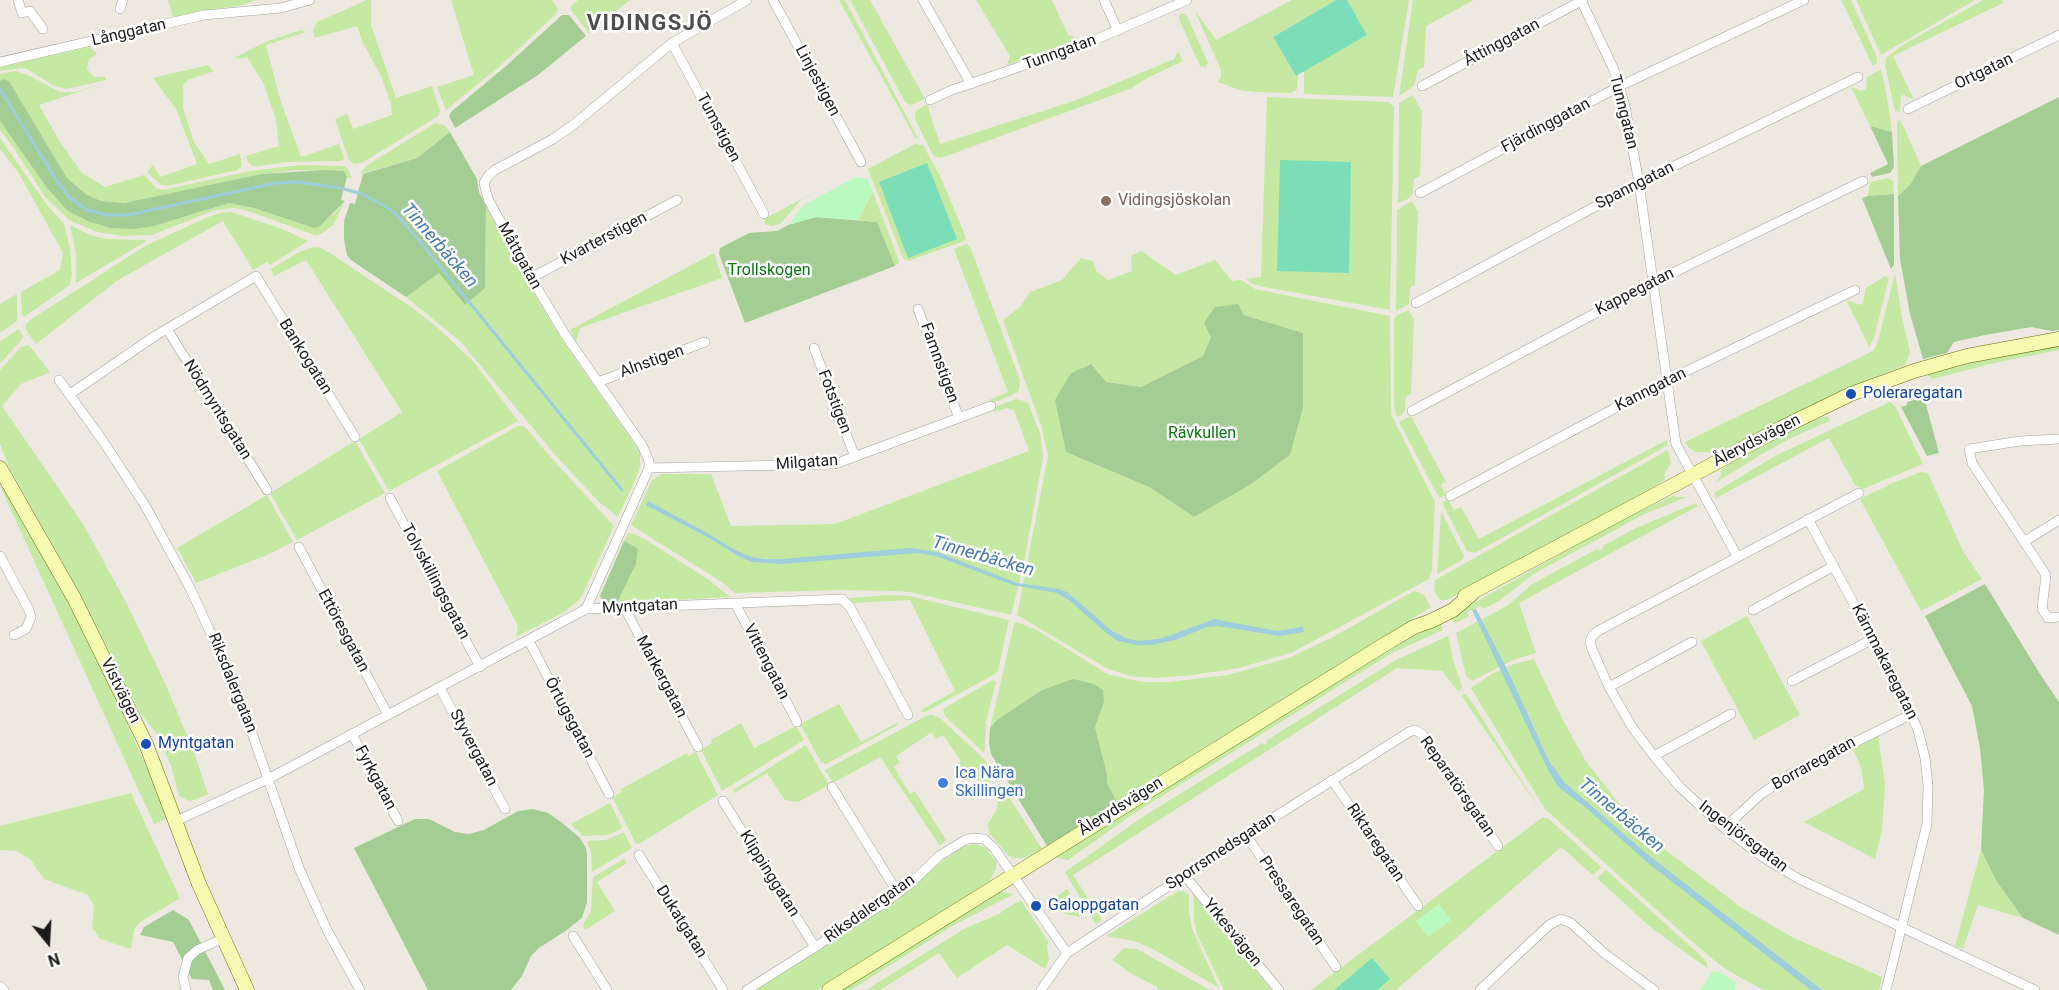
<!DOCTYPE html>
<meta charset="utf-8">
<style>
body{margin:0}
#map{position:relative;width:2059px;height:990px;overflow:hidden;background:#ede9e0;font-family:Roboto,sans-serif}
canvas{display:block}
.north{position:absolute;left:18px;top:912px;width:60px;height:60px;-webkit-text-stroke:4px #fff;paint-order:stroke;rotate:162deg;font-size:16px;font-weight:700;line-height:24px;text-align:center;color:#1b1b1b}
.north::after{content:'';display:block;margin:auto;width:21px;height:27px;background:#1b1b1b;clip-path:polygon(50% 0,100% 100%,50% 72%,0 100%)}
</style>
<div id="map">
<canvas width="2059" height="990"></canvas>
<div class="north">N</div>
</div>
<script>
const c = document.querySelector('canvas').getContext('2d');
c.lineJoin = 'round';
function paint(path, color) { c.fillStyle = color; c.fill(path, 'evenodd'); }
const shape = rows => new Path2D(rows.map(r => 'M' + r).join(''));
function strokePath(path, color, width, dash) { c.strokeStyle = color; c.lineWidth = width; c.lineCap = dash ? 'butt' : 'round'; c.setLineDash(dash || []); c.stroke(path); }
function drawText(font, color, halo, rows, align = 'center') {
  c.font = font + ' Roboto,sans-serif'; c.lineWidth = 5; c.setLineDash([]); c.textBaseline = 'middle'; c.strokeStyle = halo; c.fillStyle = color; for (const [text, x, y, turn = 0] of rows) {
    c.save(); c.translate(x, y); c.rotate((+turn || 0) * Math.PI / 180); c.textAlign = isNaN(turn) ? turn : align; if (halo) c.strokeText(text, 0, 0); c.fillText(text, 0, 0); c.restore();
  }
}
const grass = shape([
 [168,0,257,0,238,6,214,9,173,17],
 [367,0,373,0,371,1,371,25,396,98,432,86,440,111,438,116,362,163,354,164,349,160,335,119,347,114,353,129,392,115,391,104,381,76,363,43,357,26,315,38,313,30,317,22],
 [451,0,552,0,558,8,556,14,500,66,446,110,437,87,474,75],
 [578,0,630,0,589,33,571,10,571,6],
 [839,0,845,0,918,138,916,139],
 [850,0,870,0,925,99,911,105,905,102],
 [976,0,1052,0,1068,35,1079,39,1007,65,1010,56],
 [1292,0,1336,0,1273,37,1296,76,1298,74,1297,89,1291,93,1255,92,1240,90,1218,82,1221,77,1221,70,1195,11,1216,40],
 [1347,0,1409,0,1393,97,1304,94,1304,71,1367,35],
 [1413,0,1474,0,1426,26,1424,67,1418,70,1414,86,1399,96],
 [1841,0,1851,0,1877,57,1877,62,1875,65,1873,66],
 [1856,0,1975,0,1881,55],
 [1983,0,2002,0,2003,3,1893,56,1914,100,1904,95,1901,96,1900,109,1899,112,1895,111,1885,65,1886,58,1901,46],
 [1182,13,1187,16,1208,63,1206,67,1200,66,1179,19,1179,15],
 [301,30,306,32,266,45,280,99,301,157,339,144,344,158,342,161,286,162,254,167,248,162,246,156,279,146,276,120,263,82,247,57,237,59,236,57,265,42],
 [90,46,97,54,89,59,87,69,94,77,105,77,106,80,67,89,52,85,29,70,22,68,0,71,0,68,7,65],
 [1178,51,1183,61,1149,77,1132,88,941,158,935,157,932,153,915,119,916,111,927,104,940,144,1074,101,1174,59],
 [208,65,214,71,188,80,183,86,183,108,194,142,209,164,240,154,242,166,237,170,167,186,161,185,147,172,153,165,160,177,197,164,176,109,153,78],
 [1881,69,1887,97,1892,132,1870,126,1851,87,1861,91,1866,89,1867,77],
 [16,71,30,76,60,92,75,92,105,83,39,105,60,142,82,173,105,187,144,175,156,188,163,190,250,171,300,165,344,166,348,169,352,179,347,177,344,171,298,170,261,174,124,203,101,201,87,195,67,178,9,81,3,79,0,81,0,74],
 [1413,95,1422,112,1420,176,1414,179,1413,193,1408,199,1398,203,1399,103],
 [1267,97,1388,102,1394,106,1390,310,1264,287,1253,284,1246,279,1261,277],
 [1900,119,1921,166,1910,185,1898,196,1897,122],
 [0,121,47,188,154,226,229,203,254,208,314,228,334,214,345,201,333,225,321,234,315,235,248,211,234,208,215,210,152,235,123,236,97,232,69,220,46,198,13,147,0,130],
 [435,123,446,126,450,132,417,158,360,174,366,166],
 [0,138,47,205,64,224,70,248,72,275,70,285,24,317,22,314,21,292,60,270,63,253,18,172,0,149],
 [915,144,923,145,942,180,966,238,964,241,908,261,903,258,868,169],
 [1888,178,1893,181,1894,194,1868,196,1870,182],
 [815,192,801,200,780,224,771,226,765,224,764,219],
 [873,192,899,261,899,263,895,266,877,222,858,220],
 [1412,201,1418,212,1415,285,1410,288,1409,304,1396,311,1397,210],
 [486,206,526,281,559,335,640,452,640,466,637,476,618,517,599,502,557,457,461,342,406,297,439,273,485,288],
 [231,212,280,228,308,241,270,265,267,262,253,270,223,221,118,280,36,344,26,330,26,324,30,320,145,246,208,217,220,213],
 [70,225,90,235,107,239,145,240,145,242,76,283,76,255],
 [967,244,971,249,1020,380,1019,390,1016,393,991,404,989,400,1008,392,954,249],
 [314,247,321,248,330,253,414,309,438,328,473,361,518,421,389,491,359,439,402,412,306,260,274,276,271,269,299,252],
 [1141,251,1176,275,1215,260,1232,281,1241,280,1255,289,1390,316,1391,414,1435,502,1432,569,1429,579,1293,652,1239,668,1192,675,1157,678,1130,676,1106,668,1017,615,1048,456,1042,428,1003,320,1020,307,1030,292,1062,280,1081,258,1093,261,1096,271,1108,280,1132,271,1131,256],
 [1244,315,1303,333,1290,455,1250,485,1194,517,1149,487,1066,452,1106,382,1141,387,1203,356,1211,337],
 [714,253,722,278,580,328,576,342,570,330],
 [1895,273,1902,318,1910,352,1905,365,1838,392,1717,453,1696,452,1688,447,1685,442,1873,351,1878,341],
 [1885,276,1889,278,1874,338,1869,347,1846,299,1859,305,1863,303,1866,288],
 [17,294,17,321,0,333,0,304],
 [1409,310,1414,320,1411,394,1406,396,1405,410,1402,415,1397,417,1394,406,1394,319,1397,315],
 [19,329,23,336,22,339,0,364,0,341],
 [29,345,50,372,21,384,2,406,83,524,126,602,165,683,194,752,208,794,197,799,189,801,179,796,171,766,157,734,140,713,80,593,9,467,0,444,0,370,21,347],
 [2059,345,2059,350,1994,363,1932,379,1927,374,1970,362],
 [1016,399,1024,401,1028,403,1040,433,1043,457,1023,568,1011,615,910,592,894,591,840,590,735,593,723,583,631,525,652,480,662,474,711,474,731,526,835,524,1029,451,1014,410,1007,408,994,412,992,408],
 [1890,402,1895,406,1923,464,1863,489,1855,485,1829,438,1716,498,1714,493,1775,456],
 [1411,416,1446,482,1441,485,1446,495,1439,498,1399,422],
 [1828,416,1830,421,1793,437,1762,454,1715,483,1722,474,1720,471,1732,462,1806,422],
 [518,426,523,426,526,428,554,461,614,526,581,598,566,611,516,637,518,626,437,471],
 [1667,440,1668,445,1475,553,1467,551,1442,503,1448,499,1454,510,1461,507,1479,539],
 [355,441,385,493,297,540,270,493],
 [1668,450,1671,462,1664,475,1666,479,1650,489,1447,600,1441,600,1436,595,1434,588,1435,580],
 [1921,472,1928,473,1963,551,1982,579,1921,611,1860,499,1895,482],
 [0,486,5,488,11,499,81,627,122,712,169,818,154,824],
 [267,495,293,542,267,555,196,583,177,548],
 [1675,495,1675,497,1687,497,1640,516,1617,529,1535,573,1499,601,1483,609,1481,606,1467,612,1469,616,1454,624,1451,616,1614,524],
 [1696,503,1698,506,1519,603,1536,653,1513,660,1472,681,1466,676,1456,633,1507,606,1531,585,1545,577,1597,549,1599,551,1603,548,1603,546,1634,529],
 [1441,511,1464,556,1462,560,1437,574],
 [629,532,645,539,709,580,730,597,617,603,636,564,638,548,624,541],
 [1414,591,1424,595,1431,607,1117,802,1107,783,1107,774,1095,727,1104,702,1042,690,997,720,990,728,1014,624,1017,622,1037,630,1107,674,1142,682,1169,682,1227,675,1289,658,1333,637],
 [891,595,909,596,1009,620,998,670,995,674,925,712,922,712,921,710,955,691,910,600,853,603,849,598],
 [1747,616,1800,715,1754,740,1701,641],
 [1440,621,1443,630,1392,653,1133,814,1068,860,1055,857,1313,696],
 [1448,636,1454,663,1462,686,1461,689,1458,691,1442,671,1397,668,1073,875,1102,920,1096,924,1065,872,1141,818,1262,743,1264,745,1267,743,1267,740,1396,660],
 [1534,659,1561,716,1585,760,1620,805,1655,842,1742,908,1792,937,1882,977,1879,990,1764,990,1741,978,1721,966,1689,939,1545,809,1471,688,1490,675,1514,664],
 [993,680,996,682,986,722,985,750,983,752,945,716,943,709],
 [1464,694,1468,696,1541,811,1461,695],
 [839,704,861,742,897,723,898,725,826,764,821,762,800,724],
 [932,715,940,718,982,757,991,768,993,775,991,781,982,788,976,778,970,781,961,777,954,766,961,761,943,735,936,739,932,732,896,756,900,762,894,767,910,794,915,791,946,840,940,846,880,757,833,783,825,770,926,716],
 [741,723,754,748,796,726,804,740,722,791,701,750,712,743,711,740],
 [1878,735,1885,785,1882,831,1875,859,1804,822,1864,789,1861,767,1852,747],
 [806,745,829,785,798,802,785,800,767,773,735,793,733,790],
 [696,752,718,795,639,844,636,844,612,797,622,792,621,789,687,753,688,756],
 [1000,783,1042,849,1025,858,1013,858,1008,855,989,833,988,824,997,810],
 [131,793,180,898,139,923,134,930,131,949,100,939,92,927,94,907,88,895,44,879,30,859,16,851,0,850,0,826],
 [610,803,622,827,621,829,607,835,583,836,571,824],
 [1543,817,1549,819,1600,866,1600,868,1593,875,1561,847,1396,990,1311,990],
 [624,832,632,848,592,872,591,852,587,841,606,840],
 [975,844,986,848,996,861,996,868,990,881,817,990,755,990,898,900,934,867,964,846],
 [1981,850,1997,882,2023,918,1978,905,1963,949,1955,946],
 [624,859,627,863,597,882,615,911,585,930,583,925,591,911,593,877],
 [1606,870,1701,956,1707,963,1707,968,1649,926,1597,878],
 [1067,889,1082,914,1080,917,1065,914,1053,899],
 [1178,891,1183,891,1189,895,1189,912,1192,929,1219,988,1153,949,1134,941,1106,936],
 [1002,892,1014,894,952,926,851,990,842,990,993,895],
 [1194,895,1272,990,1224,990,1198,937,1194,922],
 [1021,900,1049,943,1047,945,1049,960,1045,969,1007,945,957,978,939,953,880,990,866,990,964,929,1001,913,1001,912],
 [1124,948,1137,949,1210,990,1157,990,1157,987,1132,974,1112,960]
]);
const forest = shape([
 [562,15,569,15,586,36,538,75,455,128,449,116,452,111,506,66],
 [3,79,9,81,67,178,87,195,101,201,124,203,261,174,324,170,344,171,347,177,341,200,345,201,320,226,314,228,254,208,229,203,154,226,134,229,111,228,90,222,68,211,47,188,0,121,0,81],
 [2059,97,2059,330,2051,331,2031,327,1985,335,1954,342,1947,353,1923,359,1910,314,1900,259,1898,196,1910,185,1921,166],
 [1870,126,1892,132,1894,167,1890,173,1872,177,1870,173,1888,164],
 [450,132,477,179,479,192,486,206,485,288,465,305,439,273,406,297,351,260,347,255,344,239,344,221,350,203,355,204,363,174,417,158],
 [1894,194,1894,265,1891,269,1862,198,1868,196],
 [816,217,877,222,895,266,745,323,719,254,720,248,749,233,777,231,788,225],
 [1238,304,1244,315,1303,333,1303,407,1290,455,1250,485,1194,517,1149,487,1066,452,1055,400,1071,373,1091,364,1106,382,1141,387,1203,356,1211,337,1204,323,1215,307],
 [1924,397,1939,453,1927,456,1901,407,1907,405,1907,402],
 [624,541,638,548,636,564,617,603,604,603,600,596],
 [1985,584,2040,674,2059,702,2059,935,2023,918,1997,882,1981,850,1984,790,1980,748,1972,706,1925,616],
 [1073,679,1094,684,1103,690,1104,702,1095,727,1107,774,1107,783,1117,802,1047,846,991,754,989,743,990,728,997,720,1042,690],
 [533,809,548,813,561,822,580,838,586,848,587,855,587,902,582,918,564,932,539,948,531,956,522,976,511,990,428,990,354,848,415,819,429,819,455,832,469,834,484,830,518,811],
 [173,910,189,920,225,990,213,990,209,980,192,979,173,942,140,935,144,927]
]);
const park = shape([
 [856,177,868,179,873,192,858,220,816,217,788,225,804,205],
 [1439,904,1451,920,1428,937,1416,921],
 [1717,971,1733,980,1736,983,1735,990,1700,990,1712,972]
]);
const pitch = shape([
 [1336,0,1347,0,1367,35,1296,76,1273,37],
 [1280,160,1351,162,1349,273,1277,271],
 [927,163,957,239,908,258,879,182],
 [1372,958,1390,979,1377,990,1334,990]
]);
const water = shape([
 [648,501,709,534,735,550,751,557,765,559,782,559,910,548,937,552,1017,583,1059,589,1067,592,1112,631,1128,639,1140,641,1163,638,1214,619,1277,631,1303,627,1304,632,1280,636,1217,626,1207,627,1175,640,1152,645,1136,645,1118,641,1105,632,1069,600,1057,593,1013,585,936,556,917,553,782,564,752,562,738,556,711,539,646,505],
 [1476,609,1508,671,1549,761,1564,782,1647,854,1822,990,1811,990,1648,863,1585,807,1558,787,1545,764,1472,610]
]);
const stream = shape([
 [0,89,57,181,69,197,87,210,107,215,128,215,276,183,298,182,341,188,362,194,385,206,396,214,417,238,622,490]
]);
const street = shape([
 [18,0,22,13,30,11,43,29],
 [773,0,861,162],
 [923,0,971,84],
 [1104,0,1118,31],
 [1581,0,1614,70,1625,106,1639,183,1676,444,1737,556],
 [120,9,123,0],
 [672,43,764,214],
 [0,62,204,15,281,8,310,0],
 [1422,86,1583,0],
 [930,100,952,90,1083,45,1187,0],
 [1908,109,2059,35],
 [1420,193,1620,86,1804,0],
 [531,278,677,200],
 [1416,303,1639,183,1858,77],
 [918,309,959,418],
 [167,329,267,490],
 [814,348,855,457],
 [59,380,103,441,146,507,190,588,237,690,299,868,327,930,360,990],
 [598,382,705,342],
 [70,394,155,336,256,276,355,437],
 [1412,411,1652,283,1863,181],
 [2059,439,2020,441,1969,449,1972,463,2046,575,2042,609,2048,618,2059,617],
 [649,468,835,464,991,406],
 [1859,493,1598,631,1592,636,1590,642,1592,649,1609,687,1632,727,1654,756,1680,787,1724,828,1764,858,1799,879,2035,990],
 [1450,496,1666,381,1855,290],
 [390,498,480,667],
 [1808,519,1897,684,1918,730,1925,758,1928,785,1927,824,1886,990],
 [2025,541,2059,520],
 [299,547,388,715],
 [0,556,29,610,31,617,26,629,14,635],
 [735,603,797,722],
 [624,607,698,747],
 [586,609,649,468,649,461,642,445,566,336,531,278,488,199,484,183,489,175,495,170,553,139,573,125,672,43,747,0],
 [1753,610,1834,566],
 [529,641,609,794],
 [1792,681,1873,639],
 [1609,687,1692,642],
 [440,688,505,809],
 [352,734,398,821],
 [1654,756,1731,714],
 [1332,780,1418,906],
 [832,787,898,893],
 [723,801,815,947],
 [176,821,268,779,586,609,842,599,850,607,908,715],
 [1724,828,1760,795,1791,774,1912,714],
 [1246,835,1336,967],
 [639,855,723,990],
 [1185,876,1279,990],
 [573,936,607,990],
 [0,986,4,990],
 [186,990,183,977,188,958,197,950,222,939],
 [747,990,886,902,910,884,939,856,965,840,972,838,984,839,994,848,1067,953],
 [1041,990,1067,953,1246,835,1409,732,1415,730,1422,734,1498,846],
 [1480,990,1549,925,1561,919,1571,923,1604,953,1654,990]
]);
const secondary = shape([
 [0,468,74,598,146,744,199,884,247,990],
 [1465,596,1781,428,1851,394,1914,371,1967,356,2059,339],
 [829,990,1382,646,1414,627,1431,621,1453,610,1473,593]
]);
const markers = [
 [1106,201,6,"#8d6e63"],
 [1851,394,6,"#1a4fb4"],
 [146,744,6,"#1a4fb4"],
 [943,783,6,"#3f7fe0"],
 [1036,906,6,"#1a4fb4"]
];
const streetNames = [
 ["Långgatan",129,33,-13],
 ["Åttinggatan",1502,43,-28],
 ["Tunngatan",1060,53,-20],
 ["Ortgatan",1984,72,-26],
 ["Linjestigen",817,81,62],
 ["Tunngatan",1623,112,76],
 ["Fjärdinggatan",1546,126,-28],
 ["Tumstigen",718,128,62],
 ["Spanngatan",1635,186,-27],
 ["Kvarterstigen",604,239,-28],
 ["Måttgatan",519,256,61],
 ["Kappegatan",1635,292,-27],
 ["Bankogatan",305,357,58],
 ["Alnstigen",652,362,-20],
 ["Famnstigen",939,363,70],
 ["Kanngatan",1651,390,-27],
 ["Fotstigen",834,402,69],
 ["Nödmyntsgatan",217,410,58],
 ["Ålerydsvägen",1757,441,-27],
 ["Milgatan",807,463,-4],
 ["Tolvskillingsgatan",435,582,62],
 ["Myntgatan",640,607,-3],
 ["Ettöresgatan",343,631,62],
 ["Vittengatan",766,662,63],
 ["Kärnmakaregatan",1884,662,63],
 ["Markergatan",661,677,62],
 ["Riksdalergatan",232,683,68],
 ["Vistvägen",120,691,64],
 ["Örtugsgatan",569,718,62],
 ["Styvergatan",473,748,62],
 ["Borraregatan",1814,764,-29],
 ["Fyrkgatan",375,778,62],
 ["Reparatörsgatan",1457,787,55],
 ["Ålerydsvägen",1121,807,-32],
 ["Ingenjörsgatan",1743,837,37],
 ["Riktaregatan",1375,843,56],
 ["Sporrsmedsgatan",1221,852,-33],
 ["Klippinggatan",769,874,58],
 ["Pressaregatan",1291,901,56],
 ["Riksdalergatan",870,909,-35],
 ["Dukatgatan",681,922,58],
 ["Yrkesvägen",1232,933,51]
];
const educationNames = [
 ["Vidingsjöskolan",1118,201]
];
const parkNames = [
 ["Trollskogen",769,271],
 ["Rävkullen",1202,434]
];
const transitNames = [
 ["Poleraregatan",1863,394],
 ["Myntgatan",158,744],
 ["Galoppgatan",1048,906]
];
const shopNames = [
 ["Ica Nära",955,774],
 ["Skillingen",955,792]
];
const waterNames = [
 ["Tinnerbäcken",439,246,49],
 ["Tinnerbäcken",983,557,16],
 ["Tinnerbäcken",1621,816,40]
];
const districtNames = [
 ["VIDINGSJÖ",650,24]
];
paint(grass, '#c5e9a3');
paint(forest, '#a4cd93');
paint(park, '#bafac0');
paint(pitch, '#7bdeb9');
paint(water, '#9fcddc');
strokePath(stream, '#9fcddc', 3);
strokePath(street, '#a2a2a2', 10);
strokePath(secondary, '#647103', 15);
strokePath(street, '#fff', 9);
strokePath(secondary, '#f5fab0', 14);
for (const [x, y, r, color] of markers) { const dot = new Path2D(); dot.arc(x, y, r, 0, 2 * Math.PI); c.fillStyle = color; c.fill(dot); strokePath(dot, '#fff', 2); }
drawText('16px', '#1b1b1b', '#fff', streetNames);
drawText('16px', '#785e54', '#fff', educationNames, 'left');
drawText('16px', '#097814', '#fff', parkNames);
drawText('16px', '#164399', '#fff', transitNames, 'left');
drawText('16px', '#366cbe', '#fff', shopNames, 'left');
drawText('italic 18px', '#4778ab', '#fff', waterNames);
c.letterSpacing = '1.5px';
drawText('bold 22px', '#4e4e4e', '#fff', districtNames);
c.letterSpacing = '0px';
</script>
